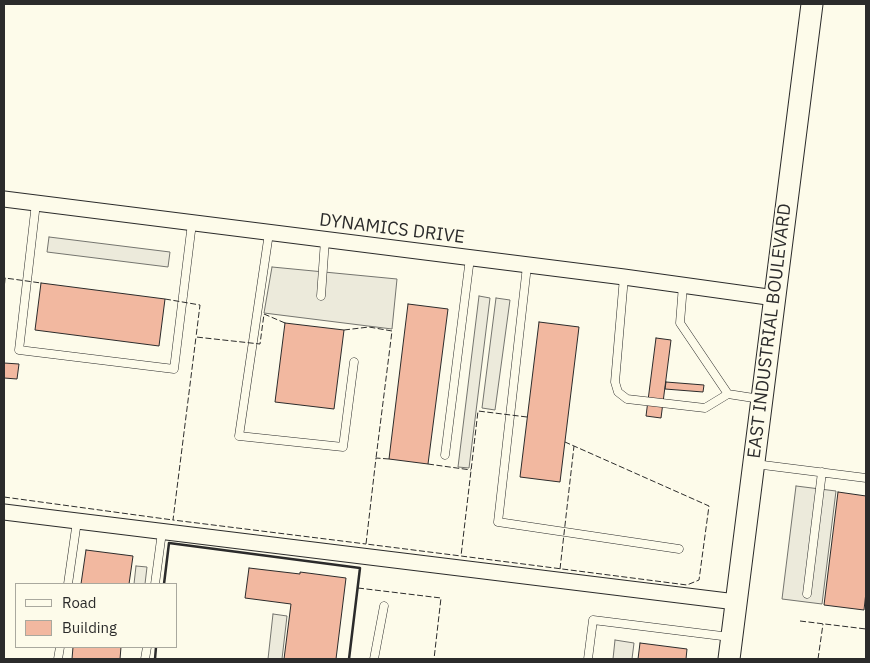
<!DOCTYPE html>
<style>
body{margin:0}
#map{position:relative;width:870px;height:663px;overflow:hidden;background:#fdfbea;font-family:"IBM Plex Sans",sans-serif}
canvas{display:block}
.frame{position:absolute;inset:0;border:5px solid #2b2b2b;pointer-events:none}
.legend{position:absolute;left:15px;top:583px;width:162px;height:65px;box-sizing:border-box;background:#fdfbea;border:1px solid #a9a89e;margin:0;padding:6px 9px;list-style:none;font-size:15px;color:#2b2b2b}
.legend li{display:flex;align-items:center;gap:10px;height:25px}
.legend b{width:25px;border:1px solid #a9a89e}
</style>
<div id="map">
<canvas width="870" height="663"></canvas>
<div class="frame"></div>
<ul class="legend">
<li><b style="height:6px;background:#fdfbea"></b>Road</li>
<li><b style="height:14px;background:#f2b8a0"></b>Building</li>
</ul>
</div>
<script>
const c = document.querySelector('canvas').getContext('2d');
c.lineJoin = 'round';
function paint(path, color) { c.fillStyle = color; c.fill(path, 'evenodd'); }
const shape = rows => new Path2D(rows.map(r => 'M' + r).join(''));
function strokePath(path, color, width, dash) { c.strokeStyle = color; c.lineWidth = width; c.lineCap = dash ? 'butt' : 'round'; c.setLineDash(dash || []); c.stroke(path); }
function drawText(font, color, halo, rows, align = 'center') {
  c.font = font + ' "IBM Plex Sans",sans-serif'; c.lineWidth = 4; c.setLineDash([]); c.textBaseline = 'middle'; c.strokeStyle = halo; c.fillStyle = color; for (const [text, x, y, turn = 0] of rows) {
    c.save(); c.translate(x, y); c.rotate((+turn || 0) * Math.PI / 180); c.textAlign = isNaN(turn) ? turn : align; if (halo) c.strokeText(text, 0, 0); c.fillText(text, 0, 0); c.restore();
  }
}
const parking = shape([
 [49,237,170,252,168,267,47,252,49,237],
 [272,267,397,279,392,329,264,313,272,267],
 [479,296,490,298,469,468,458,467,479,296],
 [496,298,510,300,495,410,482,408,496,298],
 [796,486,836,491,822,604,782,599,796,486],
 [136,566,147,567,145,584,134,584,136,566],
 [273,614,287,616,282,659,268,659,273,614],
 [615,640,634,643,632,659,613,659,615,640]
]);
const building = shape([
 [41,283,165,299,159,346,35,330,41,283],
 [408,304,448,309,428,464,389,459,408,304],
 [539,322,579,327,560,482,520,477,539,322],
 [285,323,344,330,334,409,275,402,285,323],
 [656,338,671,340,661,418,646,416,656,338],
 [4,363,19,364,17,379,4,378,4,363],
 [666,382,704,385,703,392,665,389,666,382],
 [838,492,866,496,866,592,864,610,824,605,838,492],
 [86,550,133,556,129,584,81,584,86,550],
 [249,568,300,574,300,572,346,578,336,659,284,659,291,604,245,598,249,568],
 [640,643,687,649,686,659,638,659,640,643],
 [73,647,121,647,120,659,72,659,73,647]
]);
const lane = shape([
 [36,203,19,350,174,369,192,223],
 [269,233,239,436,343,447,354,362],
 [527,266,498,522,679,549],
 [624,277,615,382,618,392,627,399,705,408,728,394],
 [683,285,680,323,728,394,760,399],
 [321,296,325,240],
 [445,455,470,258],
 [755,464,866,478],
 [68,584,77,521],
 [155,584,162,532],
 [807,594,822,472],
 [58,659,60,647],
 [145,659,147,647],
 [374,659,384,606],
 [588,659,593,620,730,637]
]);
const street = shape([
 [4,199,624,277,775,298],
 [4,512,736,602]
]);
const secondary = shape([
 [729,659,812,4]
]);
const fence = shape([
 [4,292,5,278,41,283],
 [165,299,200,305,196,337],
 [285,323,264,314,260,344,196,337,173,520,366,544],
 [344,330,369,327,392,331,376,458],
 [527,417,478,411,461,556,687,585,699,580,709,506,565,442],
 [389,459,376,458,366,544,461,556],
 [428,464,471,470],
 [4,497,173,520],
 [560,569,574,446],
 [358,588,441,598,434,659],
 [800,621,866,629],
 [818,659,823,624]
]);
const wall = shape([
 [164,584,169,543,360,568,349,659],
 [155,659,156,647]
]);
const streetNames = [
 ["DYNAMICS DRIVE",392,229,7],
 ["EAST INDUSTRIAL BOULEVARD",770,331,-83]
];
paint(parking, '#eceadb');
strokePath(parking, '#74746e', 1);
paint(building, '#f2b8a0');
strokePath(building, '#2b2b2b', 1);
strokePath(lane, '#2b2b2b', 9);
strokePath(street, '#2b2b2b', 17);
strokePath(secondary, '#2b2b2b', 23);
strokePath(lane, '#fdfbea', 8);
strokePath(street, '#fdfbea', 15);
strokePath(secondary, '#fdfbea', 21);
strokePath(fence, '#2b2b2b', 1, [6, 2.5]);
strokePath(wall, '#2b2b2b', 2.5);
drawText('18px', '#2b2b2b', '#fdfbea', streetNames);
</script>
